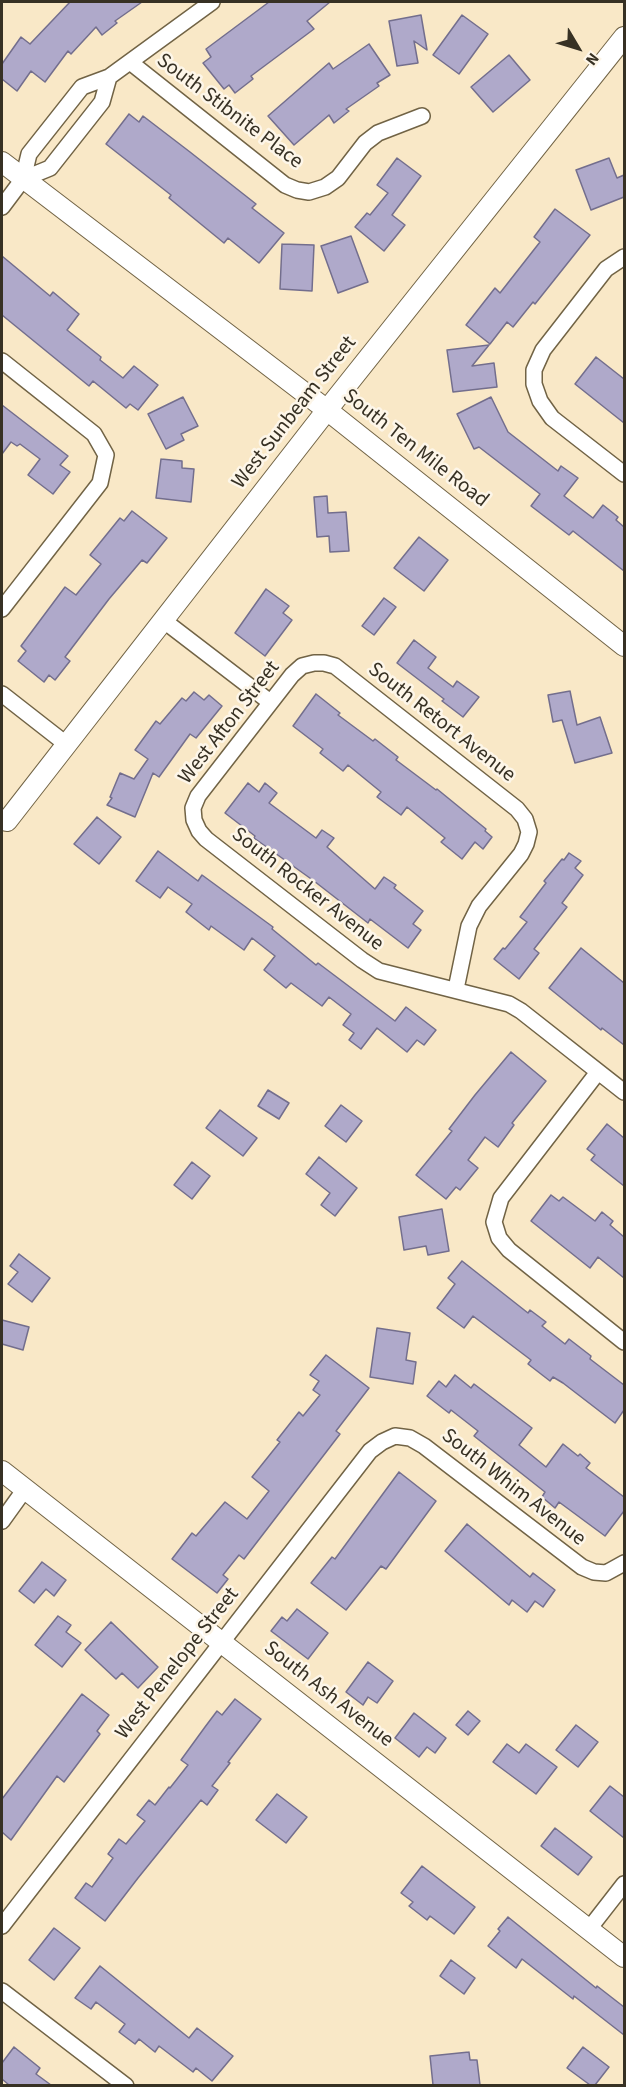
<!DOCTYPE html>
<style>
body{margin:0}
#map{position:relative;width:626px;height:2087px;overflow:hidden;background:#f9e8c7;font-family:"Source Sans 3",sans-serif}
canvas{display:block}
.frame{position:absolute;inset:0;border:3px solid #373124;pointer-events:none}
.north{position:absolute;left:548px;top:18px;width:60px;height:60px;-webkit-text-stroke:4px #fdf6e9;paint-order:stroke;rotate:128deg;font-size:16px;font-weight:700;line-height:24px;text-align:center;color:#373124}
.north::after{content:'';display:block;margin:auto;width:21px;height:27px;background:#373124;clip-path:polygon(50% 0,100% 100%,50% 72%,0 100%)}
</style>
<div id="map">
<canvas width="626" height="2087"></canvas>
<div class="frame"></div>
<div class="north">N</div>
</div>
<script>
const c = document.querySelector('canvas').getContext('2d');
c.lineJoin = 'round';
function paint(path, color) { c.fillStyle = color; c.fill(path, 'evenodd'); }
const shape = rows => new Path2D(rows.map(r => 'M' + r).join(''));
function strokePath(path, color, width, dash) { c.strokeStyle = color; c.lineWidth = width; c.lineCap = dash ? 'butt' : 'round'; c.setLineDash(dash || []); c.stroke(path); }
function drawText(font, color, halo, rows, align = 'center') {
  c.font = font + ' "Source Sans 3",sans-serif'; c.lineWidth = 5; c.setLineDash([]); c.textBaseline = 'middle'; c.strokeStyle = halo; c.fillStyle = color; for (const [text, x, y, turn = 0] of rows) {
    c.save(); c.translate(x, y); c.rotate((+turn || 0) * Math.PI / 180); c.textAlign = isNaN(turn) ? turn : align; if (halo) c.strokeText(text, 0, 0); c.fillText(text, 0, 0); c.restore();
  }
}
const building = shape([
 [70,2,142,2,115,21,117,23,102,35,96,27,71,54,68,51,45,82,31,71,17,91,2,79,2,64,21,37,30,44,70,2],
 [269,2,330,2,307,21,314,29,251,76,253,79,235,93,229,85,224,89,203,63,211,57,206,49,269,2],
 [421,15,427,50,414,41,418,63,397,66,389,21,421,15],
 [462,15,488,34,459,74,433,55,462,15],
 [369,44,390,75,377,83,379,86,346,109,349,111,334,123,329,115,294,145,268,116,329,63,333,69,369,44],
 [509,55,530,80,493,112,471,87,509,55],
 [129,114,139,122,143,116,190,152,256,204,252,208,284,233,259,263,228,238,224,243,169,198,171,195,106,144,129,114],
 [397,158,421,176,392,215,405,225,384,251,355,227,367,213,370,215,388,193,377,185,397,158],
 [609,158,617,178,624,175,624,197,591,210,576,170,609,158],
 [555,209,590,235,535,304,533,302,513,327,507,322,490,344,466,325,495,288,500,293,540,242,534,237,555,209],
 [351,236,368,282,338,293,321,246,351,236],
 [282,244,314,245,312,291,280,289,282,244],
 [2,256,50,296,53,292,79,314,67,330,101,357,100,360,123,378,134,366,158,385,138,410,130,404,126,408,93,381,89,386,2,315,2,256],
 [489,345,472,366,494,363,497,387,453,392,447,350,489,345],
 [596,357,624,379,624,423,575,384,596,357],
 [183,397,198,426,181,434,184,440,166,449,148,414,183,397],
 [491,397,508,432,558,471,561,466,578,478,564,496,593,518,603,505,618,517,616,520,624,527,624,571,573,531,569,535,531,506,540,494,479,447,474,449,457,414,491,397],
 [2,405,68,456,60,465,70,472,53,494,28,475,40,459,20,444,17,446,11,442,2,454,2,405],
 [161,459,182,461,182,468,194,469,191,502,156,498,161,459],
 [327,496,328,513,346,512,349,551,330,552,329,536,317,537,314,497,327,496],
 [132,511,167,538,147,563,142,560,109,599,65,657,70,661,55,680,49,675,44,682,18,661,26,651,21,646,65,587,76,595,101,564,90,555,120,518,124,521,132,511],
 [419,537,448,560,424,591,394,568,419,537],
 [266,589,289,606,283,613,292,620,265,656,235,633,266,589],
 [384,598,396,607,374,635,362,626,384,598],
 [414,640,436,657,428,668,453,687,457,681,479,697,463,717,442,701,444,699,397,663,414,640],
 [570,691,577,725,600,717,612,753,575,763,562,720,553,722,548,695,570,691],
 [194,692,204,700,209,695,222,706,196,738,190,734,159,777,153,773,135,817,107,805,112,798,110,797,120,773,134,779,148,759,135,750,156,721,160,724,182,698,186,701,194,692],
 [316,694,340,713,338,715,373,741,375,739,398,757,396,760,436,790,437,789,486,829,485,831,492,837,483,849,475,842,462,859,441,842,445,838,407,807,401,815,377,797,381,792,348,765,343,771,320,753,323,749,293,726,316,694],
 [248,783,259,792,265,783,277,793,269,803,316,838,322,830,334,838,327,847,375,889,384,877,396,885,394,888,423,911,413,924,421,930,408,948,370,919,368,923,314,881,254,838,255,836,225,813,248,783],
 [97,817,121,837,99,864,74,844,97,817],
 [158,851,198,881,202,875,273,927,272,929,316,965,318,963,395,1021,406,1007,436,1030,424,1045,417,1040,407,1052,377,1028,361,1049,349,1040,354,1033,343,1025,351,1014,329,997,322,1006,291,983,286,988,264,970,275,956,252,938,244,950,211,926,209,930,186,912,192,904,168,887,160,898,136,881,158,851],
 [569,853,581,861,575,868,583,875,562,903,567,907,534,949,539,953,519,979,494,959,503,948,505,949,527,922,520,917,546,883,544,881,562,859,564,860,569,853],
 [581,948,624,983,624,1045,602,1028,601,1030,549,988,581,948],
 [511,1052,546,1081,512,1123,514,1125,498,1147,485,1137,468,1160,478,1168,460,1190,456,1187,446,1199,416,1175,452,1131,449,1129,475,1095,511,1052],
 [268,1090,289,1103,279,1119,258,1106,268,1090],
 [341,1105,362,1121,346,1142,325,1126,341,1105],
 [220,1110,257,1138,243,1156,206,1128,220,1110],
 [607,1124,624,1138,624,1186,591,1160,595,1155,587,1149,607,1124],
 [319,1157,357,1188,335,1216,321,1205,330,1193,306,1174,319,1157],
 [192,1162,210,1176,192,1199,174,1185,192,1162],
 [551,1195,559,1201,563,1197,595,1221,602,1212,613,1221,610,1225,624,1237,624,1278,598,1257,590,1268,531,1221,551,1195],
 [442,1209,449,1251,428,1255,426,1246,404,1250,399,1217,442,1209],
 [19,1254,50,1278,32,1302,8,1284,18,1272,10,1266,19,1254],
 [462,1261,528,1313,530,1310,546,1322,542,1326,565,1344,569,1339,591,1356,590,1359,624,1385,624,1410,615,1423,563,1383,553,1377,550,1381,528,1364,531,1360,473,1316,464,1328,437,1308,455,1284,448,1278,462,1261],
 [2,1320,29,1327,23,1350,2,1344,2,1320],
 [377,1328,410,1333,406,1360,416,1362,413,1384,370,1377,377,1328],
 [326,1355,369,1388,336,1431,340,1434,244,1559,239,1555,223,1575,228,1579,217,1593,172,1559,192,1533,196,1536,225,1502,247,1519,269,1491,252,1477,280,1442,277,1440,299,1412,303,1416,320,1395,313,1390,319,1381,310,1375,326,1355],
 [455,1375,471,1388,474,1384,532,1428,519,1445,546,1467,563,1444,578,1456,580,1454,590,1463,586,1468,624,1497,624,1511,605,1536,559,1502,555,1508,542,1497,545,1492,474,1436,478,1431,451,1410,449,1413,427,1396,439,1381,446,1387,455,1375],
 [399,1472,436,1501,386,1569,381,1566,346,1610,311,1583,332,1557,335,1559,399,1472],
 [467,1524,530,1577,533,1573,555,1590,543,1607,535,1601,527,1612,512,1600,509,1605,445,1551,467,1524],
 [42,1562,66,1580,54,1596,46,1589,34,1603,19,1591,42,1562],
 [297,1609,328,1633,308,1659,271,1631,282,1617,287,1621,297,1609],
 [58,1616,71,1625,66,1632,81,1643,62,1667,35,1645,58,1616],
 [111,1622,158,1667,138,1688,122,1673,116,1679,85,1650,111,1622],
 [368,1662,393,1681,377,1703,368,1697,363,1705,346,1692,368,1662],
 [82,1694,109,1715,97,1731,100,1734,64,1782,57,1776,11,1840,2,1832,2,1799,82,1694],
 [235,1699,261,1719,228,1762,230,1763,212,1786,218,1790,207,1805,201,1800,138,1878,105,1921,75,1898,86,1883,92,1887,113,1858,108,1854,119,1839,126,1844,145,1821,137,1815,149,1800,155,1805,169,1787,170,1788,188,1765,181,1760,205,1727,217,1711,222,1715,235,1699],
 [468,1711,480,1721,468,1735,456,1725,468,1711],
 [414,1713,446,1738,435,1753,427,1747,419,1757,395,1738,414,1713],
 [576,1725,598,1742,578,1767,556,1750,576,1725],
 [507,1744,519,1753,526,1744,557,1767,536,1794,493,1762,507,1744],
 [610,1786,624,1797,624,1838,590,1811,610,1786],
 [277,1794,307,1817,286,1843,256,1820,277,1794],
 [555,1828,592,1857,578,1875,541,1846,555,1828],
 [422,1866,475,1907,454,1934,430,1916,427,1920,409,1906,413,1902,401,1893,422,1866],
 [508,1917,596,1988,597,1986,624,2007,624,2035,574,1996,573,1999,522,1959,516,1968,488,1946,500,1931,498,1929,508,1917],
 [54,1928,80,1948,54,1980,29,1960,54,1928],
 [451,1960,475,1978,464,1994,440,1976,451,1960],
 [100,1966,189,2038,197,2028,233,2056,212,2081,196,2068,193,2072,159,2046,155,2052,139,2039,135,2044,119,2032,125,2024,96,2002,91,2009,75,1998,100,1966],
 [14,2047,40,2068,36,2074,51,2085,9,2085,2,2079,2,2063,14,2047],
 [583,2047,609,2067,595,2085,590,2085,567,2068,583,2047],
 [469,2052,470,2060,477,2060,480,2085,433,2085,430,2056,469,2052]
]);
const minor = shape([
 [130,62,285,185,297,190,309,192,325,187,338,178,365,143,378,133,422,116],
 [109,77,212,2],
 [2,207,23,179,29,154,82,87,109,77,102,102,50,168,23,179],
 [624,257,606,269,543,350,534,370,534,384,540,401,552,418,624,474],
 [2,361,94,434,106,455,100,483,2,609],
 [163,620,270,702],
 [2,694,66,744],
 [456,989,469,926,479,906,521,854,526,844,529,832,525,819,517,809,335,666,324,663,314,663,302,666,292,675,198,796,193,808,194,820,199,831,206,839,362,960,379,971,509,1004,521,1011,624,1092],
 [598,1072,501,1198,494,1222,499,1238,509,1250,624,1342],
 [2,1521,25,1489],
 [2,1926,370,1451,382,1442,395,1436,410,1438,424,1446,582,1567,594,1572,606,1573,624,1563],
 [589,1929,624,1884],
 [2,1991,126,2086]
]);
const tertiary = shape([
 [2,162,327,410,624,646],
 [7,821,327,410,624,37],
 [2,1471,624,1957]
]);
const streetNames = [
 ["South Stibnite Place",229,112,37],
 ["West Sunbeam Street",295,413,-52],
 ["South Ten Mile Road",415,449,38],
 ["West Afton Street",230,723,-52],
 ["South Retort Avenue",441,723,38],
 ["South Rocker Avenue",307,890,38],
 ["South Whim Avenue",513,1488,38],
 ["West Penelope Street",178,1664,-52],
 ["South Ash Avenue",328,1695,38]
];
paint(building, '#afa9ca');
strokePath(building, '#736e8d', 1.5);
strokePath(minor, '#716345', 18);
strokePath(tertiary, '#716345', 22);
strokePath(minor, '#fff', 15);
strokePath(tertiary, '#fff', 20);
drawText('21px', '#373124', '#fdf6e9', streetNames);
</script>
